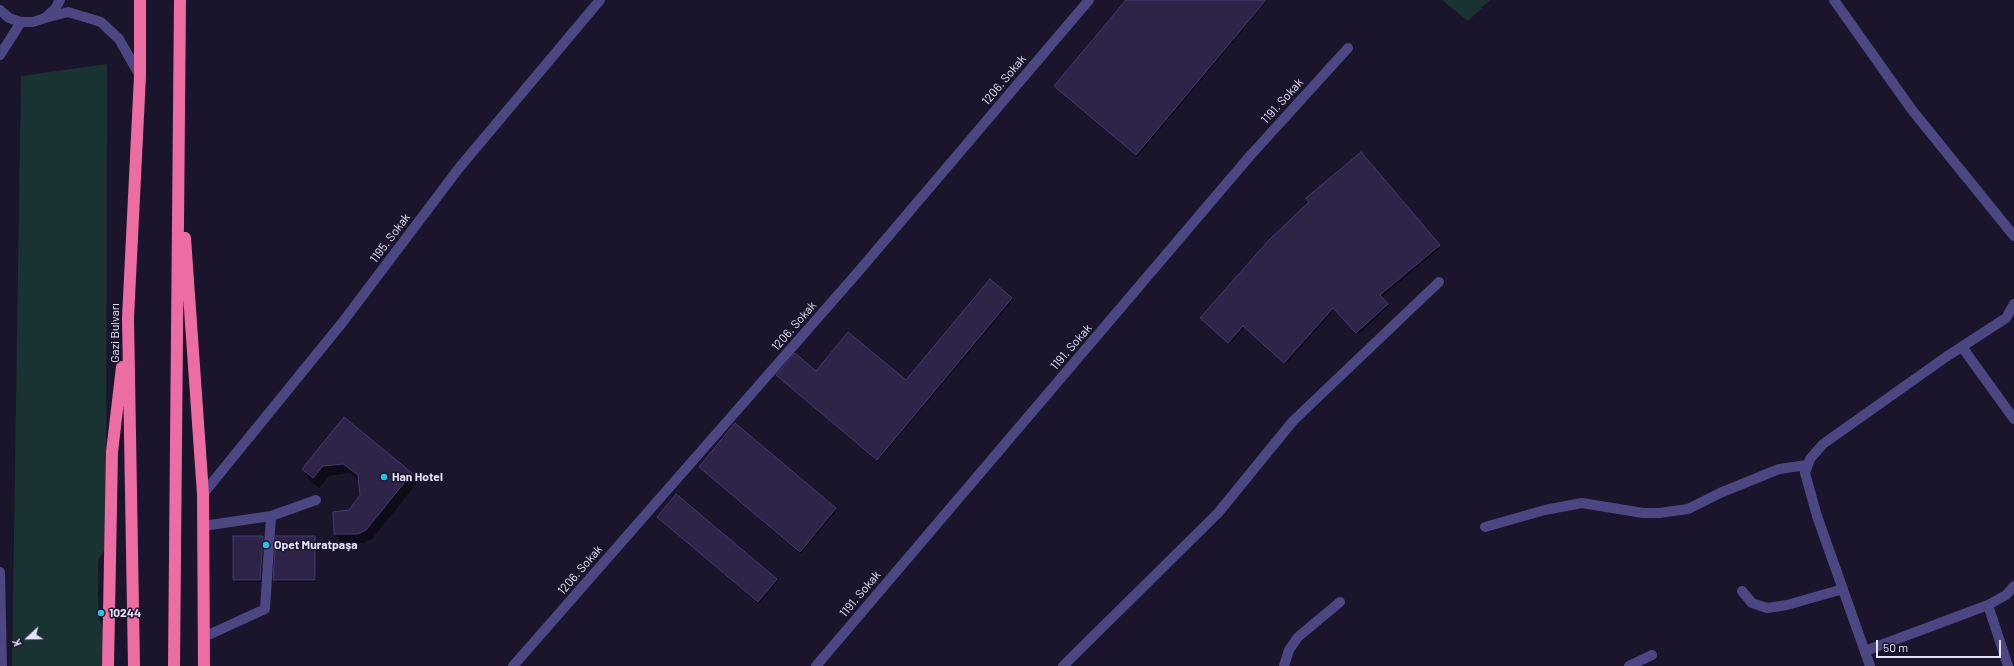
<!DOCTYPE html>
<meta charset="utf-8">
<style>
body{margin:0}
#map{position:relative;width:2014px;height:666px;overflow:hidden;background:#1a152a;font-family:Barlow,sans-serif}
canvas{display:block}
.north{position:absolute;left:8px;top:618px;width:40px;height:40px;-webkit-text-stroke:3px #1a152a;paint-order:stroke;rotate:248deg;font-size:11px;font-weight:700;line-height:16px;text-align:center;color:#e6e2fb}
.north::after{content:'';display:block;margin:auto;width:14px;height:18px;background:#e6e2fb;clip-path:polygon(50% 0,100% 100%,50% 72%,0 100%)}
.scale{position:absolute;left:1876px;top:640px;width:125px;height:18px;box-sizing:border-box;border:2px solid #e6e2fb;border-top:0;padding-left:5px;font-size:12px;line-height:14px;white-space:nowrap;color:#e6e2fb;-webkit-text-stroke:3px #1a152a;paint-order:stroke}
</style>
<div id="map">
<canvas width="2014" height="666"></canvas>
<div class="north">K</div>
<div class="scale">50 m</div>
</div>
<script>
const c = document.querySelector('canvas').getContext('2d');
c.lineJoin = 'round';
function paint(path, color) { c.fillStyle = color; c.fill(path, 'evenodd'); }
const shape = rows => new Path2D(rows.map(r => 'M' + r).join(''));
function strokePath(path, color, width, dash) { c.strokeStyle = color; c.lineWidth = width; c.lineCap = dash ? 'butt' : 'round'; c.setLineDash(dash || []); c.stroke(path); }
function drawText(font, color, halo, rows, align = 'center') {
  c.font = font + ' Barlow,sans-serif'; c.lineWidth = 3; c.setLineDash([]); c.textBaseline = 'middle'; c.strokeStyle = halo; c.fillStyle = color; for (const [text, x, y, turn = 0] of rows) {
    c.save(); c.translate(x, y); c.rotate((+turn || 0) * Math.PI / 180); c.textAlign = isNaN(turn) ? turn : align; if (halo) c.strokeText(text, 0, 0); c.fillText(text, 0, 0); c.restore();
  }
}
const green = shape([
 [1442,0,1490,0,1468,21],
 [107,64,106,547,98,560,98,615,104,632,102,666,12,666,21,76]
]);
const shadow = shape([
 [1127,0,1268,0,1137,157,1055,86],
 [1439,245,1440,248,1381,298,1389,306,1358,335,1334,310,1286,364,1245,327,1230,344,1203,320],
 [1011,298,1013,300,878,461,778,375,816,372,906,381],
 [344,418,411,473,417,483,372,539,364,543,341,543,335,533,361,495,360,481,350,473,329,476,319,488,309,479,303,469],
 [735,425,836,511,801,554,700,467],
 [658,517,776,579,778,581,759,604],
 [234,537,263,537,261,582,235,582],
 [277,537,314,537,316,582,276,582]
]);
const building = shape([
 [1126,0,1266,0,1136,155,1054,86,1126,0],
 [1361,152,1440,245,1380,295,1388,304,1356,333,1333,308,1284,363,1243,326,1228,343,1200,318,1269,240,1309,202,1306,198,1361,152],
 [990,279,1012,298,877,460,776,375,795,353,816,371,848,332,906,380,990,279],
 [344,417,412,473,366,530,358,534,334,534,333,512,349,510,360,495,358,475,343,464,323,466,313,478,302,469,344,417],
 [735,423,836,508,800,552,699,467,735,423],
 [676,494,777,579,758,602,657,517,676,494],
 [233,536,263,536,260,580,233,580,233,536],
 [276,536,315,536,315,580,273,580,276,536]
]);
const minor = shape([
 [1834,0,1912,110,2014,236],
 [0,10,9,18,21,22,33,22,45,18,55,9,60,0],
 [45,18,68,12,101,22,119,39,140,76],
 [0,55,21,22],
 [1962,347,2014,419],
 [203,494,342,323,459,168,600,0],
 [203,526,271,516,316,500],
 [1485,527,1545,510,1582,503,1643,513,1659,513,1688,509,1720,493,1779,469,1807,465],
 [0,572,2,666],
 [1742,591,1752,603,1767,608,1787,605,1843,589],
 [1988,605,2008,666],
 [204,637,265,609,271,516],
 [1865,651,1988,605,2006,595,2014,586],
 [513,666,858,272,1089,0],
 [816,666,1249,157,1348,48],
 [1063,666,1218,513,1293,421,1439,282],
 [1284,666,1289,650,1298,637,1340,602],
 [1629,666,1652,655],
 [1870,666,1817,516,1805,473,1810,459,1823,444,1946,357,2006,318,2014,304]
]);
const highway = shape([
 [185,238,203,494,204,666],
 [108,666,112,452,122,367],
 [134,666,128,318,140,76,140,0],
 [174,666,180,0]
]);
const markers = [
 [384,477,4,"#27c5e2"],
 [266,545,4,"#27c5e2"],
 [101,613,4,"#27c5e2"]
];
const streetNames = [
 ["1206. Sokak",1004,80,-50],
 ["1191. Sokak",1282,101,-48],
 ["1195. Sokak",390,238,-53],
 ["1206. Sokak",794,326,-49],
 ["Gazi Bulvarı",115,333,-90],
 ["1191. Sokak",1071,347,-49],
 ["1206. Sokak",580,570,-49],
 ["1191. Sokak",860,594,-50]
];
const poiNames = [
 ["Han Hotel",392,477],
 ["Opet Muratpaşa",274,545],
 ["10244",109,613]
];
paint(green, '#193333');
paint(shadow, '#0007');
paint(building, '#2d2448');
strokePath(building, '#473971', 1);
strokePath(minor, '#4c4682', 10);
strokePath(highway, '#eb6da3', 12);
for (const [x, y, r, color] of markers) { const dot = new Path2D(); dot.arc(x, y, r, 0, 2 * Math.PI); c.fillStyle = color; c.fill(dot); strokePath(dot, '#1a152a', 1.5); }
drawText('12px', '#e6e2fb', '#1a152a', streetNames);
drawText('bold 12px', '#e6e2fb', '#1a152a', poiNames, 'left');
</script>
